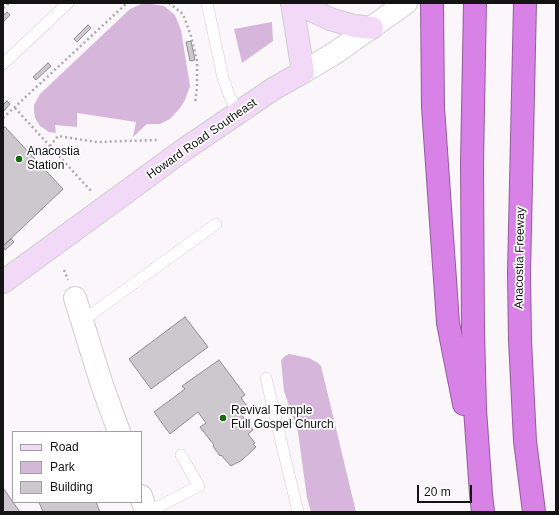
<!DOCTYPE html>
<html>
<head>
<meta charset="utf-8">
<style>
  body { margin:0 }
  #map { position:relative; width:559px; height:515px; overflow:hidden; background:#faf6fa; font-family:Helvetica,sans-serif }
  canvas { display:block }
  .frame { position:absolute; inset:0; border:4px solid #151415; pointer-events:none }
  .legend { position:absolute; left:12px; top:431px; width:130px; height:72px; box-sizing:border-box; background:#fff; border:1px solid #a1a1a1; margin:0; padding:5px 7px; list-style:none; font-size:12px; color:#151415 }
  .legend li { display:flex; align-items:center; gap:8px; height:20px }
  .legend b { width:20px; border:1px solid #a1a1a1 }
  .scale { position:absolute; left:417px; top:485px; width:55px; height:18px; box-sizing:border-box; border:2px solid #151415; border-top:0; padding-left:5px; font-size:12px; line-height:14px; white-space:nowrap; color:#151415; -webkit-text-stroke:3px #fff; paint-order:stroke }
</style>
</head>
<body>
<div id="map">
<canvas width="559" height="515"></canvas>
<div class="frame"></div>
<ul class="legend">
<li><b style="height:5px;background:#f3d9f8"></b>Road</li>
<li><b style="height:11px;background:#d6b7db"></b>Park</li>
<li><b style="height:11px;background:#ccc8cd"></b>Building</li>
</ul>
<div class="scale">20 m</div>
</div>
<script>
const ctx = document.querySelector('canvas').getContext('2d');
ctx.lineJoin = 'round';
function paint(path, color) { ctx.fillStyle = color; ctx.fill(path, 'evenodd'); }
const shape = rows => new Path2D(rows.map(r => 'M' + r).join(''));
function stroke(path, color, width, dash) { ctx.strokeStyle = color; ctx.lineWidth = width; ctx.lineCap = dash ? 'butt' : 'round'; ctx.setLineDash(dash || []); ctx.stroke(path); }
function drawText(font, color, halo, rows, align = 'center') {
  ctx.font = font + ' Helvetica,sans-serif'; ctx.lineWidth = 3.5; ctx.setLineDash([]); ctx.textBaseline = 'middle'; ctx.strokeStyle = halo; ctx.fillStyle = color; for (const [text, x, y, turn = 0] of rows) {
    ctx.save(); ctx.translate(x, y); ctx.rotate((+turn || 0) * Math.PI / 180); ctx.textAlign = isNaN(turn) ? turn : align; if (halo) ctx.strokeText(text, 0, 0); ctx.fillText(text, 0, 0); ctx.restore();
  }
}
paint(shape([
  [144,3,164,6,175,15,181,30,190,86,185,100,180,108,170,119,160,124,147,124,133,137,136,122,77,113,77,127,55,125,56,133,49,132,40,126,35,118,34,111,34,105,40,94,130,9],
  [272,22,273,41,242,63,234,29],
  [289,354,309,358,318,363,321,366,356,512,311,512,307,498,298,432,284,391,281,360,285,356]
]), '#d6b7db');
const building = shape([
  [7,12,10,15,3,22,3,16,7,12],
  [88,25,91,28,77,42,74,39,88,25],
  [191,41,195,60,190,61,186,42,191,41],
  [48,63,51,66,36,80,33,77,48,63],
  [7,101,10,104,3,112,3,105,7,101],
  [5,127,63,189,3,246,3,129,5,127],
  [11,239,14,242,5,250,3,246,11,239],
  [185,317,208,347,151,389,129,359,185,317],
  [219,360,245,395,241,398,248,407,240,413,253,430,248,434,255,443,253,444,256,447,242,460,231,466,221,455,220,456,213,446,214,445,200,427,206,423,198,412,170,434,154,412,185,389,182,386,219,360],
  [3,488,13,502,20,512,3,512,3,488],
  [39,502,96,502,100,512,43,512,39,502]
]);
paint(building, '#ccc8cd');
stroke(building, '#908c90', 1);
const service = shape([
  [207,3,223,78,229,95,238,113],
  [3,64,68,3],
  [82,321,216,224],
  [266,378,298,512],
  [148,512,199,486,181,455]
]);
const minor = shape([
  [75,298,101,382,119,432],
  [141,496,146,512]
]);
const tertiary = shape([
  [303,72,335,53,406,3]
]);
const secondary = shape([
  [300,3,309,9,330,19,354,26,372,28],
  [3,282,182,151,273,89,303,72,292,3]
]);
const motorway = shape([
  [432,3,433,107,448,323,464,404],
  [475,3,472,163,473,330,475,409,481,494,483,512],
  [525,3,519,273,520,340,525,441,534,512]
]);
stroke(service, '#d1cdd1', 12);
stroke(minor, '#d1cdd1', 24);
stroke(tertiary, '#d1cdd1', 24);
stroke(secondary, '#d1cdd1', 24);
stroke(motorway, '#945b9e', 24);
stroke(shape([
  [169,3,183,14,191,36,197,61,197,88,195,103],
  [3,8,9,3],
  [15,108,91,191],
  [3,118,127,3],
  [50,146,58,136,97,142,158,140],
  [64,270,68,280]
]), '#aca9ac', 2.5, [2, 3]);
stroke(service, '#fff', 11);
stroke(minor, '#fff', 22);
stroke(tertiary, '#fff', 22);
stroke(secondary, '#f3d9f8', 22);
stroke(motorway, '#d881e7', 22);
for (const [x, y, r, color] of [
  [19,159,4,"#1a6b0f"],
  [223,418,4,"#1a6b0f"]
]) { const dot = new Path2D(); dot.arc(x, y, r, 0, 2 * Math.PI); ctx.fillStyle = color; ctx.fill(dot); stroke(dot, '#fff', 1.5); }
drawText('12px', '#151415', '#fff', [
  ["Howard Road Southeast",202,139,-35],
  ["Anacostia Freeway",520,258,-89]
]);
drawText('12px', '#151415', '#fff', [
  ["Anacostia",27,152],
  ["Station",27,166],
  ["Revival Temple",231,411],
  ["Full Gospel Church",231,425]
], 'left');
</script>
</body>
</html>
